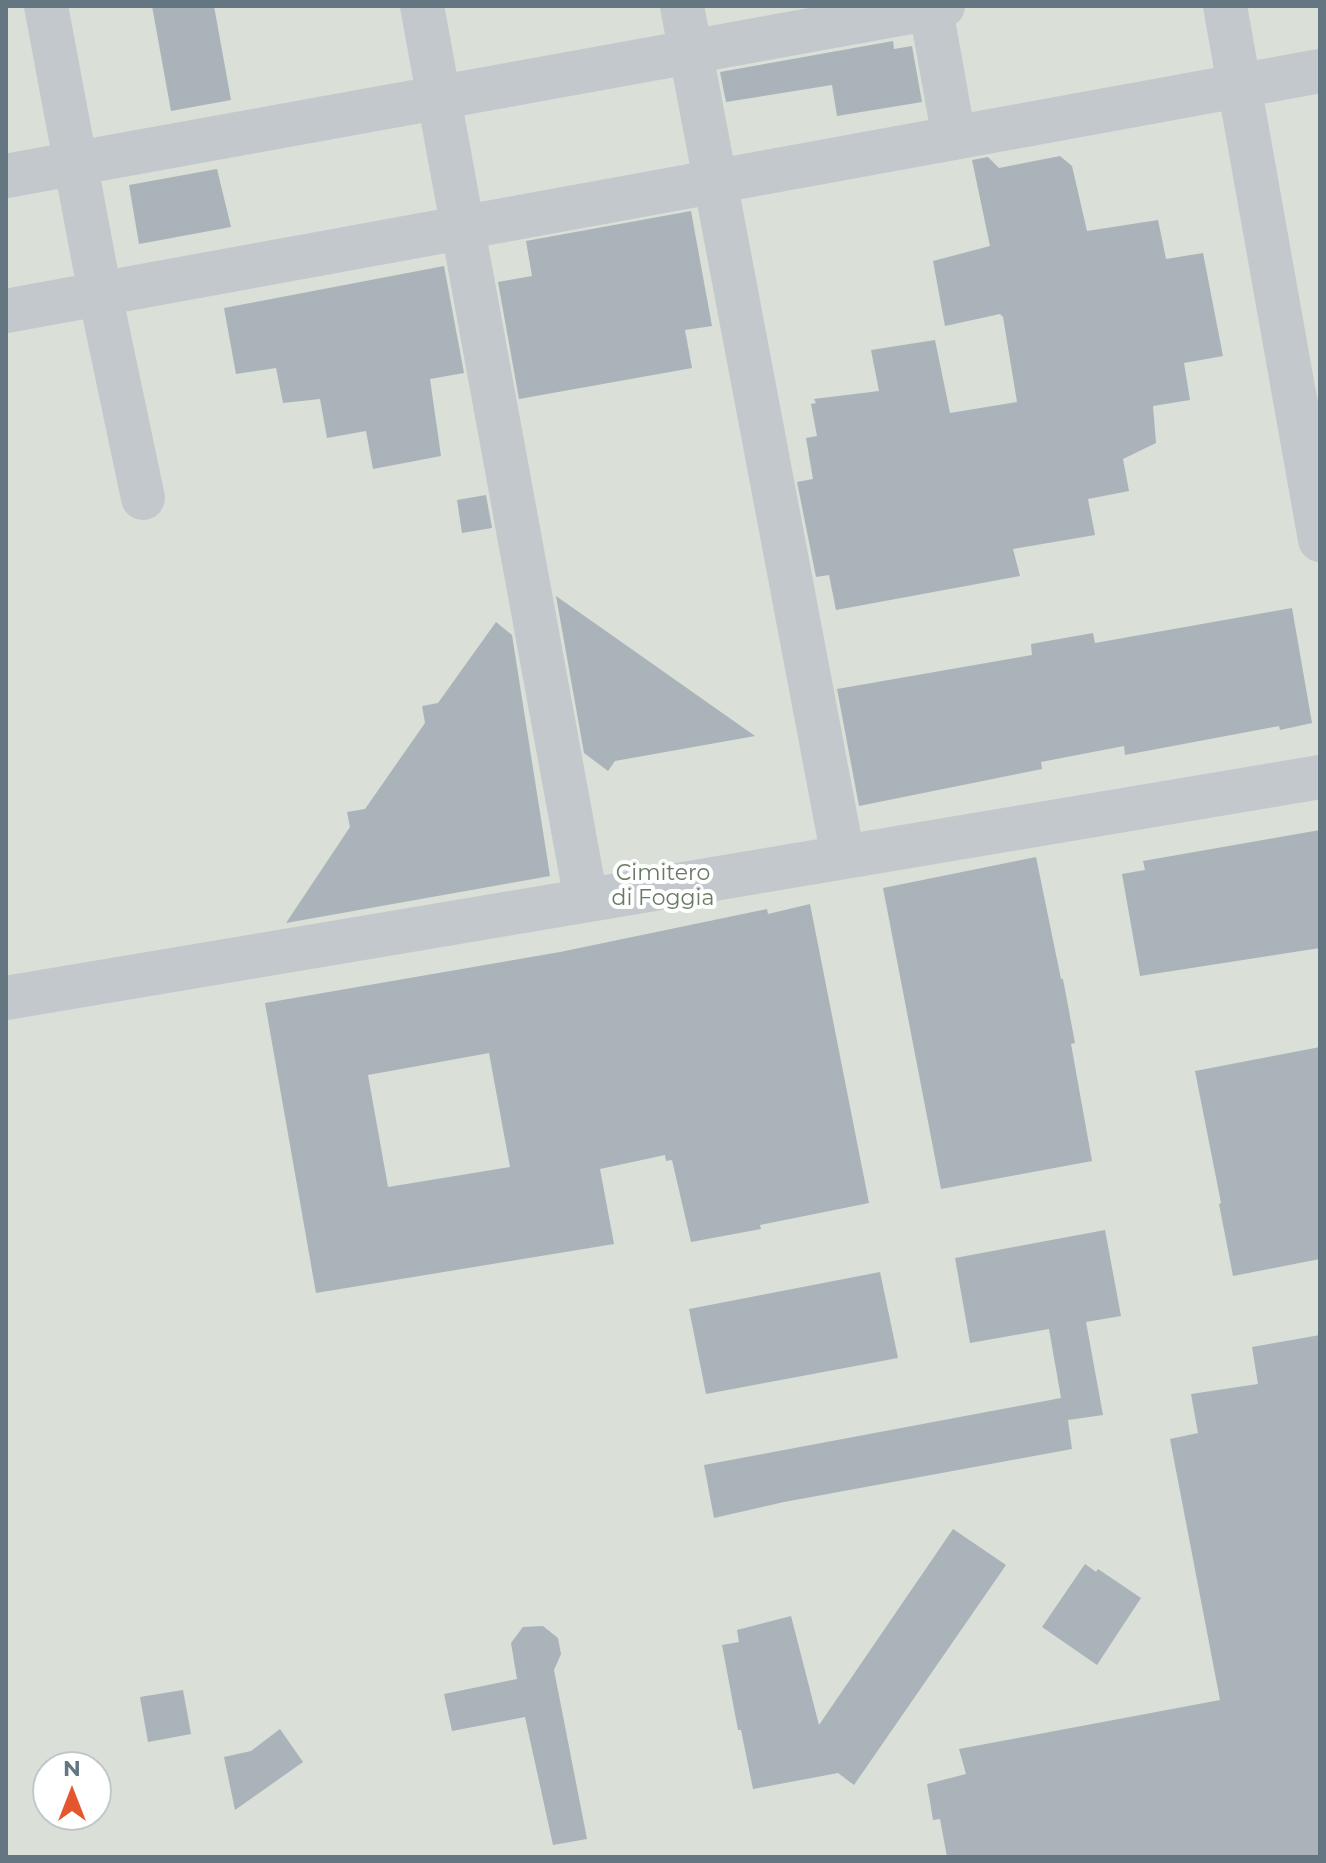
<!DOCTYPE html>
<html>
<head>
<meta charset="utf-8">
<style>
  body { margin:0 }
  #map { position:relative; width:1326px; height:1863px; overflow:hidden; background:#fafaf8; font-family:Montserrat,sans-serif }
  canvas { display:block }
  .frame { position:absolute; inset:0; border:8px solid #657683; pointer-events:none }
  .north { position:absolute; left:32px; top:1751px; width:80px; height:80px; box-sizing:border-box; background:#fff; border:2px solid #c1c8cd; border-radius:50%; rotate:0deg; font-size:22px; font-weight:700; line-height:32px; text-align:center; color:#657683 }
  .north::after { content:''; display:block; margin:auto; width:28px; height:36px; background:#e4572e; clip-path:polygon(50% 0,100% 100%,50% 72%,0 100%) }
</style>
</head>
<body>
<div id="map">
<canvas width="1326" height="1863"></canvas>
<div class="frame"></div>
<div class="north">N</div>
</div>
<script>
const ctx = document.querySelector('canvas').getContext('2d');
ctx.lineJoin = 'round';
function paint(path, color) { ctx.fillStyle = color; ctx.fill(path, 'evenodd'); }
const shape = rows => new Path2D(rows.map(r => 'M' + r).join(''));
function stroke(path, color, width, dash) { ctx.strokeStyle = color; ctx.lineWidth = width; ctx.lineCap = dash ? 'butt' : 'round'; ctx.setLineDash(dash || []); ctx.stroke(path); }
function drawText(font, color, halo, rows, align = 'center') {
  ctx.font = font + ' Montserrat,sans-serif'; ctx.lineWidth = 8; ctx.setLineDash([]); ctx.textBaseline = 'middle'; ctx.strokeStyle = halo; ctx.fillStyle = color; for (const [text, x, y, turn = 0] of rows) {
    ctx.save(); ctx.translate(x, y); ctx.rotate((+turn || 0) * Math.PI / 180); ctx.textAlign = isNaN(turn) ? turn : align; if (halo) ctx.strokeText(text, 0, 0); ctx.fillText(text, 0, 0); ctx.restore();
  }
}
paint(shape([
  [6,6,1320,6,1320,1857,6,1857],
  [48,1767,96,1767,96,1815,48,1815]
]), '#dadfd7');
paint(shape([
  [152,6,214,6,231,100,171,111],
  [893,41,894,49,912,46,922,102,837,116,832,85,726,102,720,72],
  [1060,156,1072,166,1087,231,1158,220,1166,259,1203,253,1223,356,1184,363,1190,400,1153,406,1156,443,1123,459,1129,491,1088,499,1095,535,1013,549,1020,576,836,610,829,575,816,577,797,482,813,479,806,438,817,436,811,404,816,403,814,399,879,391,871,350,935,340,950,413,1017,402,1003,317,1000,314,945,326,933,261,990,246,972,160,988,157,999,168],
  [217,169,231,227,139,244,129,185],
  [691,211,712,326,685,330,692,368,519,399,498,282,532,276,526,241],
  [444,266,464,373,430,379,441,456,373,469,366,431,327,438,320,399,283,403,276,368,236,374,224,308],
  [486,495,492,528,462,533,457,500],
  [556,596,630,648,755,736,615,761,608,771,584,753],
  [1292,608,1312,723,1280,730,1279,726,1125,755,1124,746,1041,762,1042,769,859,806,837,689,1032,655,1031,644,1093,633,1095,643],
  [496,622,512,635,550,876,286,923,350,827,347,812,365,809,425,723,422,706,438,703],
  [1320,830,1320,948,1140,976,1122,874,1145,870,1143,861],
  [1036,857,1061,979,1063,979,1075,1043,1071,1044,1092,1161,941,1189,883,888],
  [810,904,869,1203,760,1225,761,1229,691,1242,672,1160,666,1161,665,1155,600,1169,614,1244,316,1293,265,1003,560,952,767,909,768,914],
  [489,1053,510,1167,388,1187,368,1075],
  [1320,1047,1320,1259,1233,1276,1219,1204,1221,1203,1195,1071],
  [1105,1230,1121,1316,1086,1322,1103,1415,1068,1420,1072,1449,784,1502,714,1518,704,1465,1061,1398,1049,1329,970,1343,955,1258],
  [880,1272,898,1358,706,1394,689,1309],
  [1320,1335,1320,1857,947,1857,940,1819,933,1820,927,1784,966,1774,959,1749,1220,1700,1170,1439,1198,1433,1191,1394,1258,1384,1252,1347],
  [953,1529,1006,1565,854,1785,838,1773,753,1789,741,1730,738,1730,722,1645,739,1642,737,1630,791,1616,819,1725],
  [1085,1564,1096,1572,1098,1569,1141,1598,1097,1665,1042,1627],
  [543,1626,558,1638,561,1654,554,1670,587,1839,553,1845,525,1717,452,1731,444,1694,517,1679,511,1643,523,1627],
  [183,1690,191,1734,148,1742,140,1697],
  [280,1729,303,1762,235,1810,224,1757,251,1751]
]), '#aab3b9');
stroke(shape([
  [46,6,100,294,143,498],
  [422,6,586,900],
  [682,6,843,857],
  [918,6,919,10,933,21,954,138],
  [1225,6,1320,540],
  [6,176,943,6],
  [6,311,1320,71],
  [6,998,1320,777]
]), '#c3c8cc', 44);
drawText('22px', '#687a64', '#fff', [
  ["Cimitero",663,874],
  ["di Foggia",663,899]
]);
</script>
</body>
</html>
